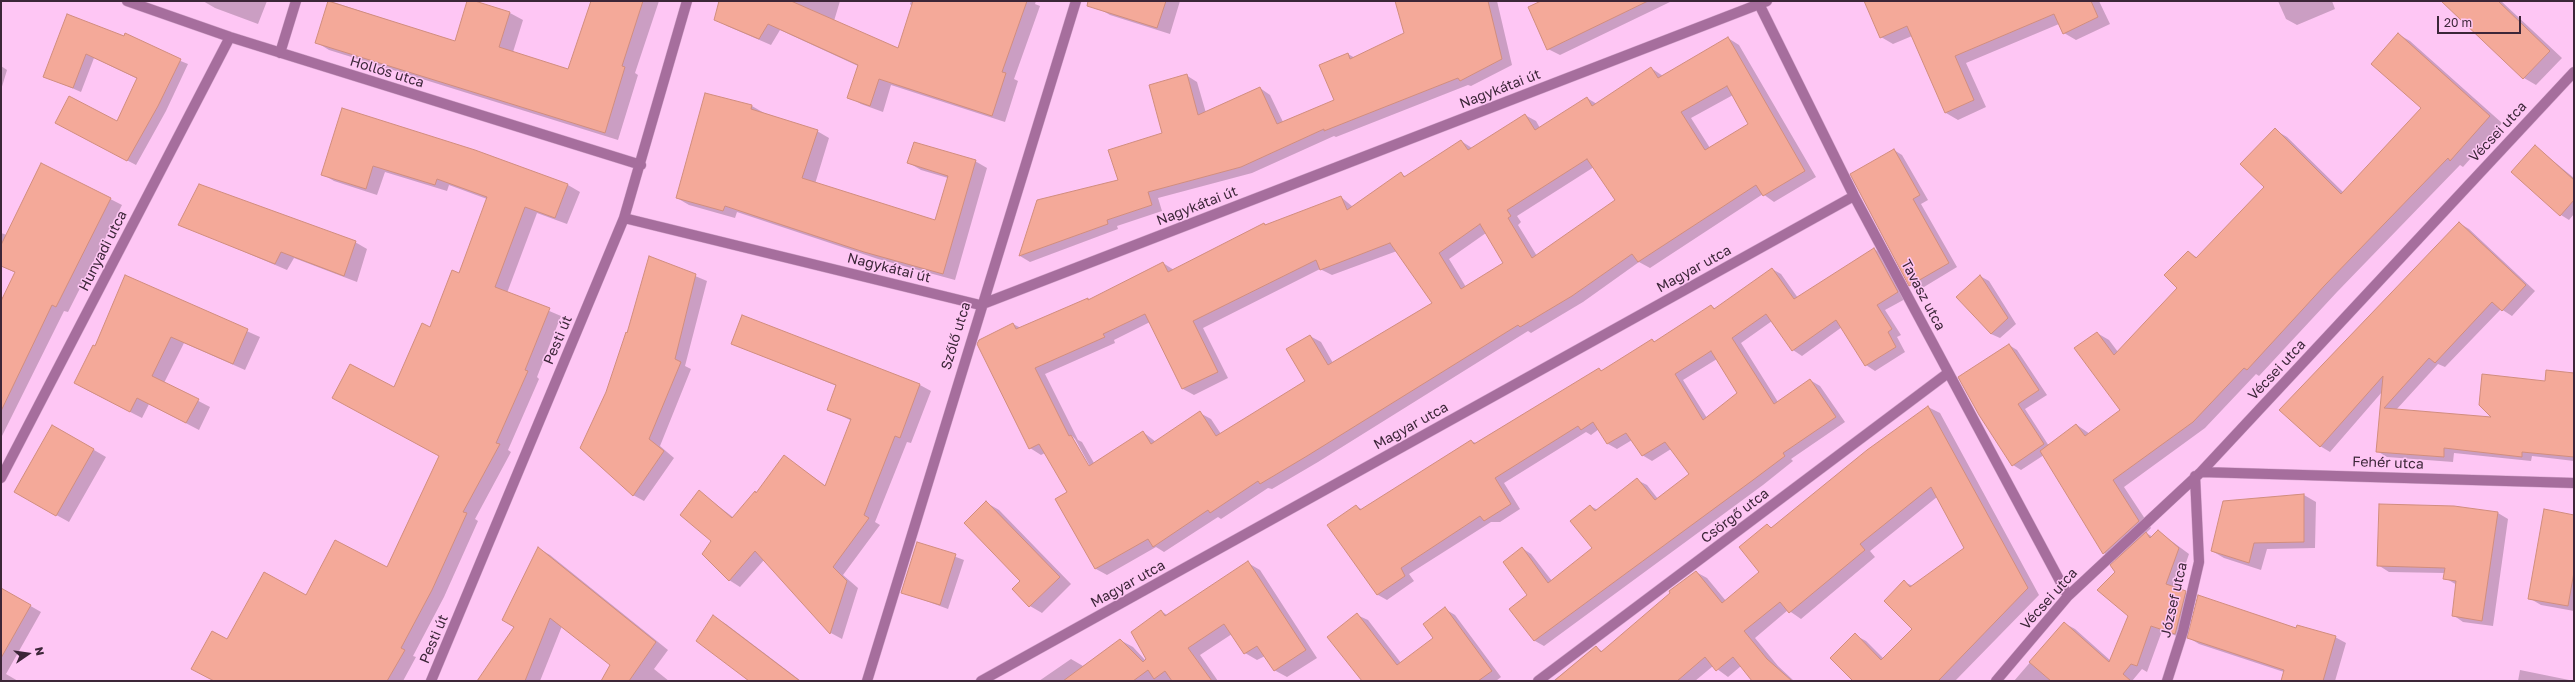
<!DOCTYPE html>
<html>
<head>
<meta charset="utf-8">
<style>
  body { margin:0 }
  #map { position:relative; width:2575px; height:682px; overflow:hidden; background:#fec6f4; font-family:"Golos Text",sans-serif }
  canvas { display:block }
  .frame { position:absolute; inset:0; border:2px solid #3c2638; pointer-events:none }
  .north { position:absolute; left:8px; top:634px; width:40px; height:40px; -webkit-text-stroke:3px #fec6f4; paint-order:stroke; rotate:77deg; font-size:11px; font-weight:700; line-height:16px; text-align:center; color:#3c2638 }
  .north::after { content:''; display:block; margin:auto; width:14px; height:18px; background:#3c2638; clip-path:polygon(50% 0,100% 100%,50% 72%,0 100%) }
  .scale { position:absolute; left:2437px; top:16px; width:84px; height:18px; box-sizing:border-box; border:2px solid #3c2638; border-top:0; padding-left:5px; font-size:12px; line-height:14px; white-space:nowrap; color:#3c2638; -webkit-text-stroke:3px #fec6f4; paint-order:stroke }
</style>
</head>
<body>
<div id="map">
<canvas width="2575" height="682"></canvas>
<div class="frame"></div>
<div class="north">N</div>
<div class="scale">20 m</div>
</div>
<script>
const ctx = document.querySelector('canvas').getContext('2d');
ctx.lineJoin = 'round';
function paint(path, color) { ctx.fillStyle = color; ctx.fill(path, 'evenodd'); }
const shape = rows => new Path2D(rows.map(r => 'M' + r).join(''));
function stroke(path, color, width, dash) { ctx.strokeStyle = color; ctx.lineWidth = width; ctx.lineCap = dash ? 'butt' : 'round'; ctx.setLineDash(dash || []); ctx.stroke(path); }
function drawText(font, color, halo, rows, align = 'center') {
  ctx.font = font + ' "Golos Text",sans-serif'; ctx.lineWidth = 3; ctx.setLineDash([]); ctx.textBaseline = 'middle'; ctx.strokeStyle = halo; ctx.fillStyle = color; for (const [text, x, y, turn = 0] of rows) {
    ctx.save(); ctx.translate(x, y); ctx.rotate((+turn || 0) * Math.PI / 180); ctx.textAlign = isNaN(turn) ? turn : align; if (halo) ctx.strokeText(text, 0, 0); ctx.fillText(text, 0, 0); ctx.restore();
  }
}
paint(shape([
  [203,1,267,1,258,24,215,8],
  [330,1,455,42,468,1,472,1,510,13,523,20,513,52,569,70,592,1,659,1,635,73,638,75,618,140,329,50,316,42],
  [722,1,840,1,834,21,899,49,912,6,910,4,911,1,1036,1,1035,4,1040,6,1014,79,1018,81,1005,122,891,85,883,112,861,104,849,97,858,66,780,30,771,45,727,26,715,19],
  [1100,1,1180,1,1170,34,1110,15,1098,8],
  [1396,1,1497,1,1512,65,1471,86,1468,85,1336,137,1334,136,1252,173,1158,198,1162,211,1117,226,1118,229,1030,262,1020,256,1119,180,1164,134,1186,75,1197,82,1206,113,1260,88,1270,95,1283,122,1335,101,1348,54,1355,58,1405,34],
  [1544,1,1670,1,1670,2,1560,55,1548,49],
  [1865,1,2099,1,2110,24,2076,40,2064,33,2059,24,1966,63,1986,107,1958,120,1946,113,1912,36,1893,44,1881,37],
  [2278,1,2332,1,2335,9,2297,25,2286,19],
  [2464,1,2501,1,2562,58,2536,85,2524,78],
  [68,15,188,64,166,111,136,165,64,127,117,122,138,79,94,58,81,92,44,76],
  [2398,34,2410,41,2502,123,2463,167,2460,165,2337,292,2259,376,2256,374,2205,428,2124,487,2151,528,2146,533,2153,537,2158,531,2189,554,2177,589,2196,598,2186,639,2162,631,2147,672,2142,669,2132,681,2014,681,2064,623,2075,629,2111,661,2129,616,2116,573,2117,561,2104,553,2044,455,2021,470,2013,465,2009,345,2017,350,2047,395,2025,409,2049,446,2077,425,2090,434,2122,411,2097,333,2109,340,2118,352,2179,288,2188,252,2198,258,2266,187,2275,130,2287,137,2344,193,2422,108],
  [1728,38,1739,45,1816,177,1774,202,1763,194,1650,268,1639,262,1583,302,1531,333,1528,331,1318,462,1272,489,1268,488,1221,519,1218,517,1164,552,1156,547,1107,575,1096,569,1057,499,1068,493,1045,453,1041,455,1030,448,979,344,1013,324,1021,328,1088,299,1090,300,1163,263,1174,270,1264,224,1267,225,1341,197,1353,207,1401,174,1407,177,1461,141,1472,148,1525,115,1536,121,1540,128,1587,98,1597,104,1651,68,1663,76],
  [1733,95,1750,124,1710,148,1691,118],
  [1594,167,1616,200,1537,256,1518,225,1521,222,1517,216],
  [1486,233,1504,264,1466,287,1449,259],
  [1397,251,1433,303,1333,363,1321,342,1310,336,1307,382,1221,434,1211,419,1200,413,1156,442,1143,432,1094,463,1082,442,1078,440,1045,374,1115,343,1114,340,1150,322,1183,389,1194,395,1228,378,1203,328,1320,269,1332,275],
  [1071,435,1075,439,1092,470,1091,471],
  [1,66,7,70,1,90],
  [705,94,752,106,764,113,817,131,829,138,815,184,936,221,948,178,921,170,909,163,975,161,987,168,955,280,878,259,737,212,735,218,689,205,677,198],
  [343,109,475,151,568,185,580,192,567,224,537,213,507,293,561,316,537,377,539,379,508,450,511,452,475,519,478,521,444,597,413,656,416,657,403,681,215,681,227,640,306,597,387,568,440,456,394,389,431,328,459,274,487,199,449,185,447,191,385,172,377,195,334,181,322,174],
  [2535,146,2574,178,2574,214,2569,220,2561,215],
  [1894,150,1902,155,1928,200,1921,204,1957,267,1919,290,1910,285],
  [42,164,122,205,68,312,64,311,1,438,1,303,16,273,1,266,1,233,7,235],
  [2459,223,2469,229,2535,291,2512,316,2501,309,2445,367,2438,364,2396,410,2494,419,2546,382,2574,374,2574,461,2532,456,2531,461,2454,453,2453,462,2387,457,2377,451,2382,392,2330,452,2320,446],
  [179,224,355,242,367,249,357,282,294,258,287,270],
  [1874,249,1884,255,1907,298,1885,310,1901,335,1897,337,1905,352,1875,371,1866,365,1842,327,1802,356,1793,350,1772,321,1741,343,1778,402,1810,380,1820,386,1845,422,1791,459,1793,461,1763,485,1544,646,1535,641,1511,609,1529,596,1522,548,1531,554,1552,581,1593,548,1590,506,1598,510,1637,480,1647,485,1658,499,1690,474,1671,449,1652,461,1642,455,1632,440,1617,449,1608,444,1599,429,1591,435,1586,432,1504,483,1520,509,1500,522,1491,522,1409,574,1414,581,1387,600,1378,595,1329,525,1356,506,1363,510,1471,441,1476,443,1599,369,1602,371,1652,340,1656,342,1711,306,1716,309,1772,269,1781,274,1798,298],
  [1717,359,1739,393,1707,418,1683,380],
  [650,257,707,281,685,366,691,369,660,446,674,458,644,501,633,495,607,393,628,334],
  [1980,276,1989,281,2016,324,2000,338,1991,334,1958,297],
  [126,277,260,337,245,370,184,343,164,383,210,407,199,430,149,404,142,418,87,390,95,348],
  [732,344,920,385,931,391,911,443,907,442,875,522,880,525,843,575,858,588,842,639,831,633,764,560,740,587,729,580,713,541,700,492,734,518,757,494,784,456,826,486,852,421,828,409,837,386],
  [1928,407,1940,413,2039,595,1955,681,1854,681,1855,635,1866,641,1884,659,1913,629,1904,582,1913,586,1965,548,1937,497,1870,551,1875,557,1801,619,1788,610,1755,638,1778,666,1794,681,1753,681,1741,666,1728,677,1713,666,1695,681,1553,681,1596,647,1603,652,1696,572,1707,578,1726,601,1760,573,1767,525,1773,528],
  [53,426,106,457,69,522,15,492],
  [2304,495,2316,502,2315,548,2267,549,2261,570,2224,558,2212,551],
  [987,503,999,510,1071,584,1042,613,1030,606,1021,581],
  [2498,513,2508,519,2493,626,2463,622,2453,615,2457,585,2445,578,2445,573,2389,572,2378,565],
  [2574,516,2574,611,2541,605,2529,598],
  [918,543,964,560,948,609,902,592],
  [538,548,550,555,668,650,654,669,669,681,602,681,611,664,562,626,540,681,478,681,515,627],
  [1248,563,1260,570,1317,658,1287,677,1274,670,1265,656,1257,660,1245,653,1232,634,1200,655,1218,681,1039,681,1071,659,1083,666,1120,640,1133,647,1146,661,1161,611,1167,615],
  [1,589,41,612,6,674,18,681,1,681],
  [1445,609,1455,615,1501,677,1496,681,1363,681,1357,615,1368,620,1401,663,1435,638],
  [714,617,726,624,801,681,751,681],
  [2296,630,2335,637,2346,643,2335,681,2282,681,2284,672,2199,644,2189,638],
  [2520,670,2574,681,2518,681]
]), '#0003');
const building = shape([
  [328,1,455,41,467,1,475,1,510,12,499,47,568,69,591,1,643,1,622,66,625,67,605,133,315,43,328,1],
  [719,1,791,1,898,48,913,1,1027,1,1002,72,1006,73,992,116,879,79,870,106,847,98,858,65,768,24,759,39,714,20,719,1],
  [1088,1,1166,1,1157,28,1087,6,1088,1],
  [1395,1,1488,1,1502,59,1460,81,1458,78,1324,131,1324,129,1241,167,1148,192,1152,205,1107,220,1108,224,1019,256,1037,200,1118,180,1108,150,1162,133,1149,85,1187,74,1198,115,1260,87,1277,124,1334,100,1319,65,1348,53,1350,59,1404,33,1395,1],
  [1541,1,1648,1,1547,50,1528,7,1541,1],
  [1864,1,2091,1,2098,17,2063,34,2054,14,1955,56,1974,100,1945,113,1907,26,1880,38,1864,1],
  [2441,1,2498,1,2550,51,2523,79,2441,1],
  [67,14,124,36,125,33,181,59,158,106,127,161,55,123,69,96,117,121,137,78,86,54,73,88,43,77,67,14],
  [2398,33,2490,116,2450,161,2448,158,2325,285,2247,370,2244,368,2193,422,2113,480,2139,521,2103,554,2040,451,2076,424,2085,436,2120,410,2074,348,2097,332,2114,355,2177,288,2164,275,2188,251,2196,258,2264,187,2240,164,2275,128,2341,194,2421,108,2371,64,2398,33],
  [1728,37,1805,171,1763,196,1756,185,1638,262,1632,254,1572,296,1520,327,1518,325,1307,456,1260,484,1258,481,1210,513,1208,510,1153,547,1148,539,1095,569,1055,499,1067,492,1039,444,1029,449,977,344,979,340,1013,323,1016,329,1088,298,1088,300,1163,262,1168,272,1264,223,1265,225,1341,196,1347,210,1401,172,1404,177,1461,140,1468,150,1525,114,1535,130,1587,97,1592,106,1651,67,1658,78,1728,37],
  [1727,86,1748,124,1705,150,1681,112,1727,86],
  [1587,159,1615,200,1532,258,1508,218,1511,216,1507,210,1587,159],
  [1480,224,1503,263,1461,289,1439,253,1480,224],
  [1390,243,1432,303,1328,365,1310,335,1286,349,1305,381,1216,436,1200,411,1151,444,1143,431,1089,466,1071,435,1069,436,1035,368,1105,337,1103,334,1145,314,1182,389,1218,372,1193,321,1316,260,1320,270,1390,243],
  [705,93,752,105,751,109,818,130,802,178,935,220,948,176,907,163,914,142,976,160,943,274,864,252,725,206,723,211,676,198,705,93],
  [342,108,475,150,568,184,555,218,525,207,495,287,550,308,525,370,528,371,496,443,500,444,463,512,467,513,432,590,401,648,405,650,387,681,214,681,191,669,212,631,227,639,264,572,306,595,335,540,387,567,439,456,332,398,350,364,394,387,422,323,430,327,452,270,459,273,487,197,437,179,435,185,373,166,366,189,321,175,342,108],
  [2535,145,2574,180,2574,200,2560,216,2511,172,2535,145],
  [1894,149,1920,195,1913,199,1949,263,1909,286,1850,174,1894,149],
  [41,163,111,198,56,307,52,305,1,411,1,301,15,272,1,266,1,245,41,163],
  [199,184,356,241,344,276,281,252,275,264,178,225,199,184],
  [2459,222,2526,285,2502,311,2492,302,2435,363,2429,358,2384,408,2491,417,2479,405,2482,374,2545,381,2546,370,2574,373,2574,457,2522,452,2522,457,2444,448,2444,457,2376,452,2383,376,2320,447,2279,410,2459,222],
  [1874,248,1898,292,1877,305,1892,329,1888,332,1896,347,1865,366,1836,320,1792,351,1766,314,1732,338,1774,404,1810,379,1836,417,1783,453,1785,456,1753,480,1534,641,1509,609,1527,595,1503,562,1522,547,1548,583,1592,548,1570,521,1590,505,1595,511,1637,478,1655,500,1689,474,1665,442,1642,456,1626,433,1607,444,1593,422,1581,430,1578,426,1495,478,1511,504,1484,521,1480,516,1401,568,1405,576,1377,595,1327,525,1356,505,1360,510,1471,440,1474,444,1599,368,1601,371,1652,339,1654,342,1711,305,1714,309,1772,268,1794,299,1874,248],
  [1711,351,1737,393,1703,420,1675,374,1711,351],
  [649,256,696,274,675,359,681,362,649,439,664,451,633,496,580,448,606,392,626,332,627,333,649,256],
  [125,275,248,329,233,364,171,337,152,376,199,399,186,423,137,398,130,412,74,383,93,345,95,346,125,275],
  [1980,275,2008,318,1991,334,1956,297,1980,275],
  [742,315,920,384,900,438,895,436,864,515,869,518,833,567,847,581,830,634,755,551,729,581,702,554,711,541,680,515,699,490,732,518,755,491,756,493,784,455,825,486,851,419,827,410,836,385,731,344,742,315],
  [2009,344,2039,390,2018,404,2044,444,2012,466,1979,415,1958,377,2009,344],
  [1928,406,2028,588,1938,681,1853,681,1830,658,1855,633,1881,660,1912,629,1884,601,1904,580,1910,587,1964,548,1931,487,1860,544,1865,550,1789,613,1780,602,1744,631,1767,659,1792,681,1752,681,1733,657,1716,671,1705,657,1677,681,1554,681,1596,646,1601,652,1670,593,1669,591,1696,571,1722,603,1759,572,1739,547,1767,524,1771,528,1867,450,1928,406],
  [52,425,94,449,56,516,14,492,52,425],
  [2304,494,2304,542,2254,543,2249,563,2211,551,2223,501,2304,494],
  [986,501,1060,577,1029,607,1012,589,1020,581,964,523,986,501],
  [2379,504,2454,506,2498,512,2482,621,2452,616,2456,581,2443,579,2445,568,2377,566,2379,504],
  [2544,509,2574,515,2574,572,2568,606,2528,599,2544,509],
  [2158,530,2179,548,2166,584,2186,591,2175,634,2151,626,2137,666,2131,664,2123,674,2131,681,2051,681,2029,662,2064,622,2109,662,2128,616,2097,590,2115,572,2110,565,2146,532,2150,538,2158,530],
  [917,542,956,554,940,605,901,593,917,542],
  [538,547,656,642,629,681,601,681,610,665,550,618,525,681,477,681,514,627,502,620,538,547],
  [1248,561,1306,650,1274,671,1257,646,1244,654,1224,624,1188,648,1212,681,1172,681,1165,671,1154,679,1148,670,1133,681,1063,681,1120,639,1143,662,1146,659,1131,632,1161,610,1165,616,1248,561],
  [1,588,31,605,1,658,1,588],
  [2198,595,2296,628,2297,625,2336,636,2323,681,2281,681,2284,670,2187,638,2198,595],
  [1445,607,1492,671,1478,681,1362,681,1327,637,1357,613,1397,665,1433,638,1423,624,1445,607],
  [713,615,800,681,749,681,696,641,713,615]
]);
paint(building, '#f4a999');
stroke(building, '#d18d7e', 1);
const minor = shape([
  [127,1,230,37,641,165],
  [1759,4,1854,196,2068,596],
  [280,53,296,1],
  [624,218,980,305,1767,1],
  [2201,472,2574,483],
  [1,478,230,37],
  [431,681,624,218,687,1],
  [867,681,1076,1],
  [981,681,1854,196],
  [1538,681,1948,373],
  [1996,681,2068,596,2201,472,2574,72],
  [2167,681,2183,631,2199,562,2195,476]
]);
stroke(minor, '#d7a6ce', 11);
stroke(minor, '#a66e9d', 10);
drawText('14px', '#3c2638', '#fec6f4', [
  ["Hollós utca",387,72,17],
  ["Nagykátai út",1500,89,-21],
  ["Vécsei utca",2498,132,-47],
  ["Nagykátai út",1197,206,-21],
  ["Hunyadi utca",103,251,-63],
  ["Nagykátai út",889,268,14],
  ["Magyar utca",1694,269,-29],
  ["Tavasz utca",1923,295,62],
  ["Szőlő utca",956,336,-73],
  ["Pesti út",558,340,-67],
  ["Vécsei utca",2277,370,-47],
  ["Magyar utca",1411,426,-29],
  ["Fehér utca",2388,463,2],
  ["Csörgő utca",1735,516,-37],
  ["Magyar utca",1128,584,-29],
  ["Vécsei utca",2049,599,-48],
  ["József utca",2174,600,-77],
  ["Pesti út",434,639,-67]
]);
</script>
</body>
</html>
